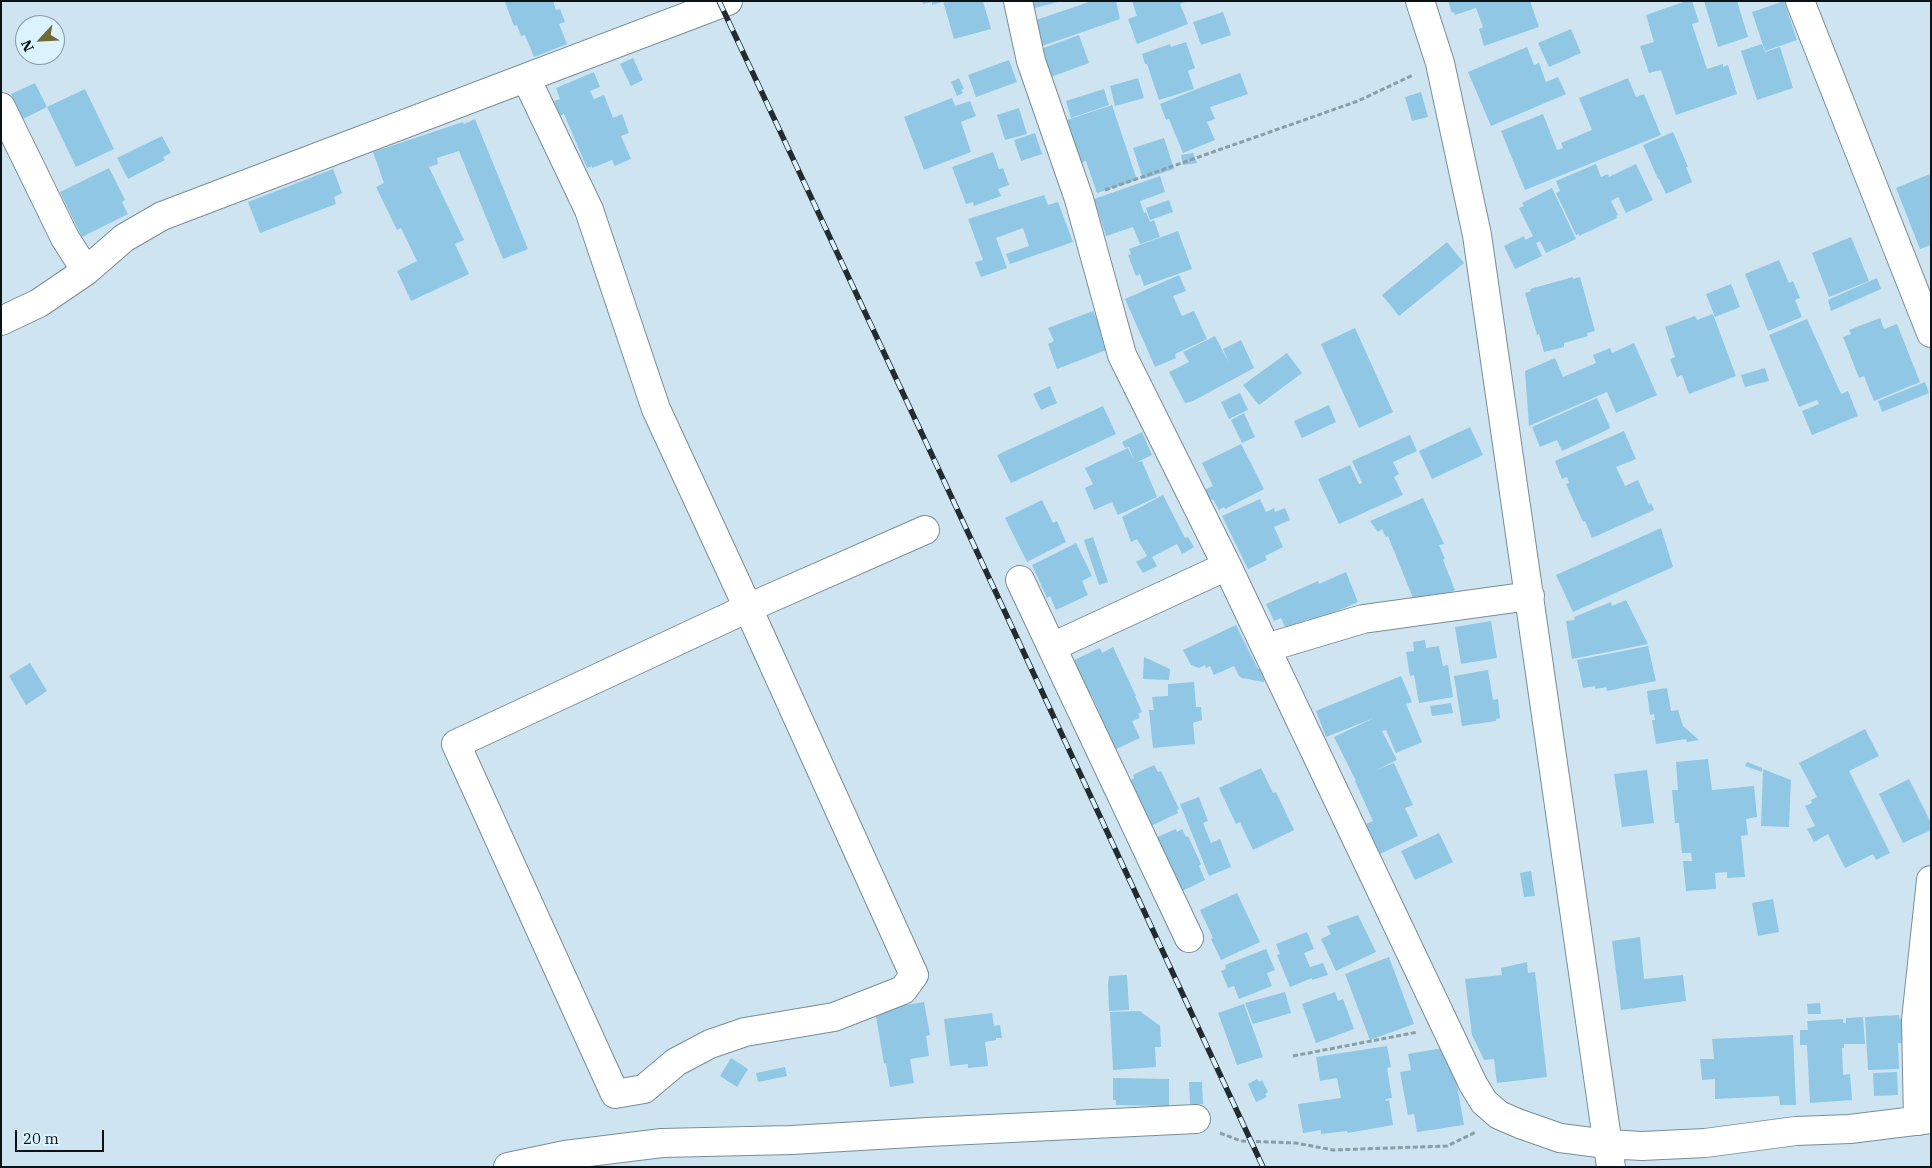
<!DOCTYPE html>
<html>
<head>
<meta charset="utf-8">
<style>
  body { margin:0 }
  #map { position:relative; width:1932px; height:1168px; overflow:hidden; background:#cee5f1; font-family:"IBM Plex Serif",serif }
  canvas { display:block }
  .frame { position:absolute; inset:0; border:2px solid #0b1317; pointer-events:none }
  .north { position:absolute; left:15px; top:15px; width:50px; height:50px; box-sizing:border-box; background:#dbf2ff; border:1px solid #8899a2; border-radius:50%; rotate:245deg; font-size:14px; font-weight:700; line-height:20px; text-align:center; color:#0b1317 }
  .north::after { content:''; display:block; margin:auto; width:18px; height:22px; background:#736734; clip-path:polygon(50% 0,100% 100%,50% 72%,0 100%) }
  .scale { position:absolute; left:15px; top:1130px; width:89px; height:22px; box-sizing:border-box; border:2px solid #0b1317; border-top:0; padding-left:6px; font-size:15px; line-height:18px; white-space:nowrap; color:#0b1317; -webkit-text-stroke:4px #dbf2ff; paint-order:stroke }
</style>
</head>
<body>
<div id="map">
<canvas width="1932" height="1168"></canvas>
<div class="frame"></div>
<div class="north">N</div>
<div class="scale">20 m</div>
</div>
<script>
const ctx = document.querySelector('canvas').getContext('2d');
ctx.lineJoin = 'round';
function paint(path, color) { ctx.fillStyle = color; ctx.fill(path, 'evenodd'); }
const shape = rows => new Path2D(rows.map(r => 'M' + r).join(''));
function stroke(path, color, width, dash) { ctx.strokeStyle = color; ctx.lineWidth = width; ctx.lineCap = dash ? 'butt' : 'round'; ctx.setLineDash(dash || []); ctx.stroke(path); }
paint(shape([
  [553,1,556,10,560,9,565,22,559,24,567,44,534,57,525,35,521,36,517,25,514,26,505,2],
  [922,1,943,1,943,2,932,5,932,2,923,4],
  [943,1,983,1,991,29,954,39],
  [1028,1,1058,1,1058,2,1031,9],
  [1092,1,1116,1,1120,19,1042,46,1033,21],
  [1132,1,1188,1,1180,4,1188,24,1137,44,1128,19,1137,16],
  [1448,1,1530,1,1539,27,1484,46,1479,29,1483,27,1476,8,1455,15,1454,12,1452,13],
  [1686,1,1692,1,1699,22,1692,24,1707,69,1723,64,1723,67,1728,65,1737,94,1676,115,1661,70,1649,73,1640,46,1654,42,1646,15],
  [1704,1,1737,1,1748,37,1718,47],
  [1784,1,1797,40,1765,51,1752,12],
  [1223,12,1231,35,1201,45,1193,22],
  [1571,29,1581,53,1549,67,1538,43],
  [1079,35,1089,63,1051,77,1041,49],
  [1186,42,1195,68,1188,71,1194,89,1159,100,1147,64,1145,64,1142,54,1170,44,1171,47],
  [1762,44,1765,52,1780,47,1793,88,1757,100,1741,51],
  [1527,47,1534,65,1539,63,1546,82,1558,77,1566,94,1491,126,1468,72],
  [633,58,643,80,631,86,620,64],
  [1009,60,1017,82,976,97,968,75],
  [594,72,600,87,590,91,594,99,604,95,613,118,622,114,629,133,621,136,631,159,615,166,612,160,592,168,592,166,587,168,564,114,560,116,554,101,560,99,556,88],
  [1240,73,1248,94,1210,107,1215,119,1207,122,1215,140,1183,153,1169,119,1166,120,1160,104,1202,87],
  [959,78,964,89,961,90,963,93,957,96,951,82],
  [1138,78,1144,98,1115,106,1110,86],
  [1628,78,1636,97,1644,94,1661,135,1525,190,1501,131,1543,114,1557,150,1563,148,1561,143,1592,130,1579,98],
  [35,83,47,107,23,119,11,94],
  [85,89,114,149,76,167,47,107],
  [1104,89,1109,105,1071,118,1066,101],
  [1421,92,1428,117,1412,121,1405,97],
  [952,98,955,106,970,101,976,116,961,122,971,152,924,170,904,117],
  [1112,105,1137,180,1097,193,1086,161,1079,164,1064,121],
  [1019,108,1027,134,1005,140,997,115],
  [475,119,528,249,503,259,459,151,437,158,438,164,429,167,464,240,455,244,469,274,411,301,397,271,417,261,401,228,397,230,376,187,384,183,373,152,463,122,464,124],
  [1673,132,1688,167,1686,167,1692,182,1666,194,1659,179,1658,179,1643,145],
  [1035,133,1042,154,1021,161,1014,140],
  [162,136,171,153,163,157,165,160,128,179,117,158],
  [1164,138,1174,169,1143,179,1133,148],
  [993,152,999,169,1003,168,1009,185,998,189,1001,196,974,206,973,202,966,204,952,167],
  [1193,153,1197,163,1183,165,1181,155],
  [1596,164,1601,177,1608,174,1609,177,1636,164,1653,200,1626,213,1618,197,1611,201,1618,215,1616,216,1617,218,1579,236,1579,234,1576,235,1556,193,1560,191,1556,181],
  [109,168,125,200,122,202,128,214,82,237,60,192],
  [333,169,342,193,334,197,336,204,260,233,248,202],
  [1930,174,1931,245,1920,249,1896,188],
  [1160,176,1165,192,1140,201,1144,213,1146,212,1150,222,1154,220,1160,237,1140,244,1133,227,1106,236,1094,199],
  [1552,188,1576,239,1546,253,1540,241,1536,243,1542,256,1515,269,1504,246,1524,236,1525,240,1533,236,1519,208,1524,206,1522,203],
  [1044,195,1048,205,1058,202,1073,242,1010,264,1006,254,1029,246,1023,228,996,238,1007,268,981,277,975,262,983,260,968,219],
  [1169,200,1173,212,1150,220,1146,208],
  [1178,231,1192,269,1144,286,1140,274,1136,276,1128,255,1131,254,1129,249],
  [1851,237,1869,281,1829,297,1812,253],
  [1447,242,1464,263,1399,316,1382,295],
  [1779,260,1789,283,1793,281,1800,298,1795,300,1802,317,1768,331,1745,274],
  [1179,275,1186,291,1173,296,1182,316,1194,311,1207,339,1175,354,1176,358,1155,367,1125,299],
  [1573,277,1573,279,1580,277,1595,331,1587,333,1588,336,1564,343,1564,347,1544,352,1539,334,1537,335,1525,293,1531,291,1530,289],
  [1877,278,1881,289,1831,311,1828,300],
  [1731,284,1740,307,1715,317,1706,294],
  [1093,311,1109,349,1057,369,1048,344,1054,341,1048,328],
  [1713,314,1736,376,1689,394,1682,375,1677,377,1670,359,1675,357,1665,327,1695,316,1697,320],
  [1880,318,1884,329,1897,324,1920,382,1874,401,1864,376,1859,378,1843,337,1851,334,1849,330],
  [1807,319,1841,394,1848,391,1858,416,1812,435,1802,411,1819,404,1817,400,1799,407,1769,335],
  [1355,328,1393,412,1359,428,1321,344],
  [1215,336,1229,363,1223,349,1241,340,1254,368,1193,401,1185,403,1169,372,1189,362,1183,352],
  [1634,343,1657,395,1616,413,1607,392,1529,426,1525,371,1555,358,1563,377,1596,363,1593,355,1610,348,1612,353],
  [1287,353,1302,373,1259,405,1243,385],
  [1765,368,1769,381,1745,387,1741,375],
  [1925,382,1929,393,1882,412,1878,401],
  [1050,386,1057,403,1041,410,1033,394],
  [1240,393,1248,410,1229,419,1221,402],
  [1597,398,1610,427,1609,429,1562,451,1557,440,1540,447,1532,427],
  [1329,405,1336,422,1302,438,1294,421],
  [1103,406,1116,434,1011,483,997,455],
  [1244,413,1255,437,1242,443,1231,420],
  [1470,427,1483,455,1432,479,1419,451],
  [1624,431,1636,459,1616,467,1625,486,1638,480,1649,505,1651,503,1654,510,1592,538,1585,521,1583,522,1566,484,1569,483,1567,477,1562,479,1555,461],
  [1142,432,1152,455,1135,463,1142,461,1157,497,1118,515,1112,502,1094,510,1085,488,1093,484,1085,468,1128,448,1134,460,1129,447,1125,448,1122,442],
  [1410,435,1417,451,1393,462,1399,474,1394,477,1403,495,1339,524,1318,479,1350,465,1359,484,1362,483,1352,461],
  [1241,444,1264,489,1225,509,1224,507,1219,510,1213,499,1209,501,1204,490,1213,486,1202,463],
  [1163,495,1185,538,1188,537,1194,547,1182,554,1177,544,1152,557,1157,566,1143,573,1136,562,1147,556,1137,539,1131,542,1122,517],
  [1423,498,1444,544,1439,545,1445,559,1443,560,1455,590,1433,600,1415,603,1388,536,1386,537,1382,529,1378,532,1370,521],
  [1260,499,1266,512,1274,508,1275,512,1285,508,1290,520,1274,527,1283,547,1265,556,1267,560,1248,569,1222,516],
  [1042,500,1053,523,1057,521,1066,542,1027,562,1005,518],
  [1661,528,1673,567,1573,612,1556,575],
  [1093,537,1108,582,1099,585,1084,540],
  [1076,543,1092,576,1082,581,1088,595,1056,610,1050,596,1047,598,1032,565],
  [1346,572,1358,602,1310,623,1309,619,1286,629,1281,618,1274,621,1266,604,1318,581,1319,584],
  [1626,600,1648,644,1572,659,1566,621,1575,620,1574,617,1611,602,1612,606],
  [1491,621,1497,658,1461,664,1455,627],
  [1236,625,1258,669,1260,668,1264,679,1264,682,1242,678,1239,676,1234,666,1214,675,1210,666,1206,668,1205,665,1199,668,1191,665,1183,650],
  [1425,640,1426,648,1439,646,1443,666,1448,665,1453,697,1419,703,1414,675,1410,676,1406,652,1414,651,1413,642],
  [1648,646,1656,681,1607,691,1606,687,1595,689,1595,686,1583,688,1577,660],
  [1113,647,1136,696,1135,696,1142,712,1138,714,1140,718,1132,721,1140,738,1114,750,1097,715,1100,714,1092,696,1088,698,1081,683,1084,682,1074,660,1100,648,1102,653],
  [1144,657,1170,669,1169,680,1143,679],
  [30,663,47,691,26,705,9,676],
  [1488,670,1493,700,1498,699,1500,718,1496,719,1496,721,1462,726,1454,676],
  [1401,676,1412,702,1406,704,1422,742,1396,753,1386,730,1382,731,1397,760,1376,770,1394,763,1413,805,1405,808,1418,836,1380,854,1366,824,1373,821,1355,781,1356,781,1334,737,1374,718,1326,737,1316,711],
  [1194,682,1196,707,1201,707,1202,720,1193,723,1195,744,1153,748,1149,710,1154,710,1152,697,1168,696,1168,684],
  [1667,688,1671,711,1678,710,1683,726,1699,740,1687,742,1686,739,1656,744,1652,720,1655,720,1654,714,1650,715,1647,691],
  [1451,703,1453,713,1432,716,1430,706],
  [1865,729,1879,756,1849,771,1890,853,1876,860,1873,854,1845,868,1828,834,1814,842,1807,829,1815,826,1805,806,1812,803,1811,800,1817,797,1799,763],
  [1708,759,1712,790,1754,786,1757,817,1746,819,1748,835,1741,836,1745,877,1727,878,1727,872,1715,873,1716,889,1686,891,1683,861,1692,861,1691,853,1682,853,1679,823,1675,823,1672,790,1678,790,1676,762],
  [1747,762,1762,768,1762,772,1745,766],
  [1154,765,1158,772,1161,771,1179,809,1177,810,1178,813,1149,827,1129,787,1133,785,1131,780,1134,778,1133,775],
  [1261,768,1273,793,1276,792,1294,830,1253,850,1240,822,1236,824,1219,788],
  [1763,769,1791,780,1789,827,1761,826],
  [1647,770,1654,823,1622,827,1614,774],
  [1909,779,1931,823,1931,830,1903,843,1879,794],
  [1199,797,1208,821,1203,823,1211,843,1220,839,1231,867,1209,876,1180,804],
  [1176,829,1177,832,1182,829,1186,837,1188,836,1201,864,1199,866,1205,880,1180,892,1155,838],
  [1439,833,1453,862,1415,880,1401,851],
  [1531,871,1535,896,1524,897,1520,873],
  [1237,893,1260,942,1221,960,1211,939,1213,938,1200,910],
  [1773,899,1779,932,1758,936,1752,903],
  [1358,915,1376,952,1336,971,1321,939,1331,934,1327,926],
  [1307,932,1314,949,1304,953,1310,967,1323,963,1328,975,1312,980,1312,978,1290,987,1277,955,1280,954,1276,944],
  [1640,937,1644,979,1683,975,1686,1001,1621,1010,1612,941],
  [1266,949,1275,970,1267,973,1272,986,1239,999,1234,986,1228,988,1221,971,1226,969,1225,965],
  [1389,957,1414,1024,1370,1040,1345,974],
  [1527,962,1528,973,1535,972,1547,1077,1497,1083,1494,1059,1484,1060,1472,1035,1465,979,1502,975,1501,968],
  [1127,975,1129,1010,1109,1011,1108,984,1109,976],
  [1285,992,1291,1013,1253,1024,1245,1003],
  [1335,992,1338,1001,1343,999,1354,1029,1316,1043,1302,1004],
  [924,1002,930,1035,926,1036,929,1056,910,1059,914,1083,890,1087,886,1063,884,1064,875,1010],
  [1820,1003,1821,1014,1808,1014,1807,1004],
  [1244,1004,1263,1057,1237,1065,1218,1013],
  [1140,1011,1160,1026,1161,1047,1155,1047,1156,1067,1113,1070,1110,1012],
  [992,1013,994,1026,1000,1025,1002,1038,996,1038,996,1040,985,1042,988,1066,968,1068,968,1064,950,1066,944,1019],
  [1899,1015,1899,1019,1902,1018,1904,1043,1898,1043,1899,1069,1868,1070,1865,1017],
  [1863,1017,1865,1044,1844,1044,1844,1048,1842,1048,1843,1075,1850,1074,1852,1100,1810,1103,1807,1045,1800,1045,1800,1030,1808,1030,1807,1021,1843,1019,1843,1023,1846,1023,1846,1018],
  [1793,1035,1796,1105,1780,1105,1779,1096,1715,1099,1715,1079,1702,1080,1700,1059,1714,1059,1712,1039],
  [1387,1046,1391,1067,1387,1068,1392,1098,1385,1099,1386,1101,1389,1100,1393,1125,1348,1133,1347,1131,1321,1134,1321,1130,1303,1133,1298,1104,1341,1098,1337,1078,1320,1081,1316,1057],
  [1443,1048,1445,1058,1449,1057,1453,1062,1464,1125,1417,1132,1414,1114,1408,1115,1400,1072,1411,1070,1408,1054],
  [731,1058,748,1069,737,1087,720,1076],
  [785,1067,787,1076,758,1082,756,1073],
  [1897,1072,1898,1095,1874,1096,1873,1073],
  [1113,1078,1169,1079,1169,1106,1116,1105,1116,1100,1113,1100],
  [1257,1079,1259,1082,1262,1080,1268,1092,1265,1094,1267,1097,1256,1102,1248,1084],
  [1189,1082,1202,1082,1203,1104,1190,1104]
]), '#90c7e4');
const minor = shape([
  [1018,1,1031,61,1079,199,1122,355,1227,566,1473,1084,1484,1102,1499,1115,1520,1124,1560,1138,1607,1144,1642,1146,1705,1143,1796,1131,1850,1129,1931,1119],
  [1420,1,1440,63,1477,235,1611,1167],
  [1800,1,1931,333],
  [526,78,589,210,656,409,748,608,914,975,903,990,834,1017,745,1032,710,1044,676,1062,644,1089,615,1094,456,744,748,608,925,530],
  [1,107,65,238,86,271],
  [1,321,39,303,86,271,124,238,162,216,728,1],
  [1020,580,1189,938],
  [1052,647,1227,566],
  [1266,648,1363,619,1530,596],
  [1918,1121,1916,1020,1931,880],
  [508,1167,565,1155,662,1143,792,1140,928,1132,1196,1119]
]);
stroke(minor, '#788d98', 30);
stroke(shape([
  [1105,190,1358,101,1413,75],
  [1293,1056,1418,1032],
  [1220,1133,1241,1141,1296,1143,1333,1150,1447,1146,1476,1132]
]), '#8b9da6', 3, [5, 2.5]);
stroke(minor, '#fff', 28);
const rail = shape([
  [719,1,931,453,1263,1167]
]);
stroke(rail, '#212b30', 5.5);
stroke(rail, '#dbf2ff', 4, [11]);
</script>
</body>
</html>
